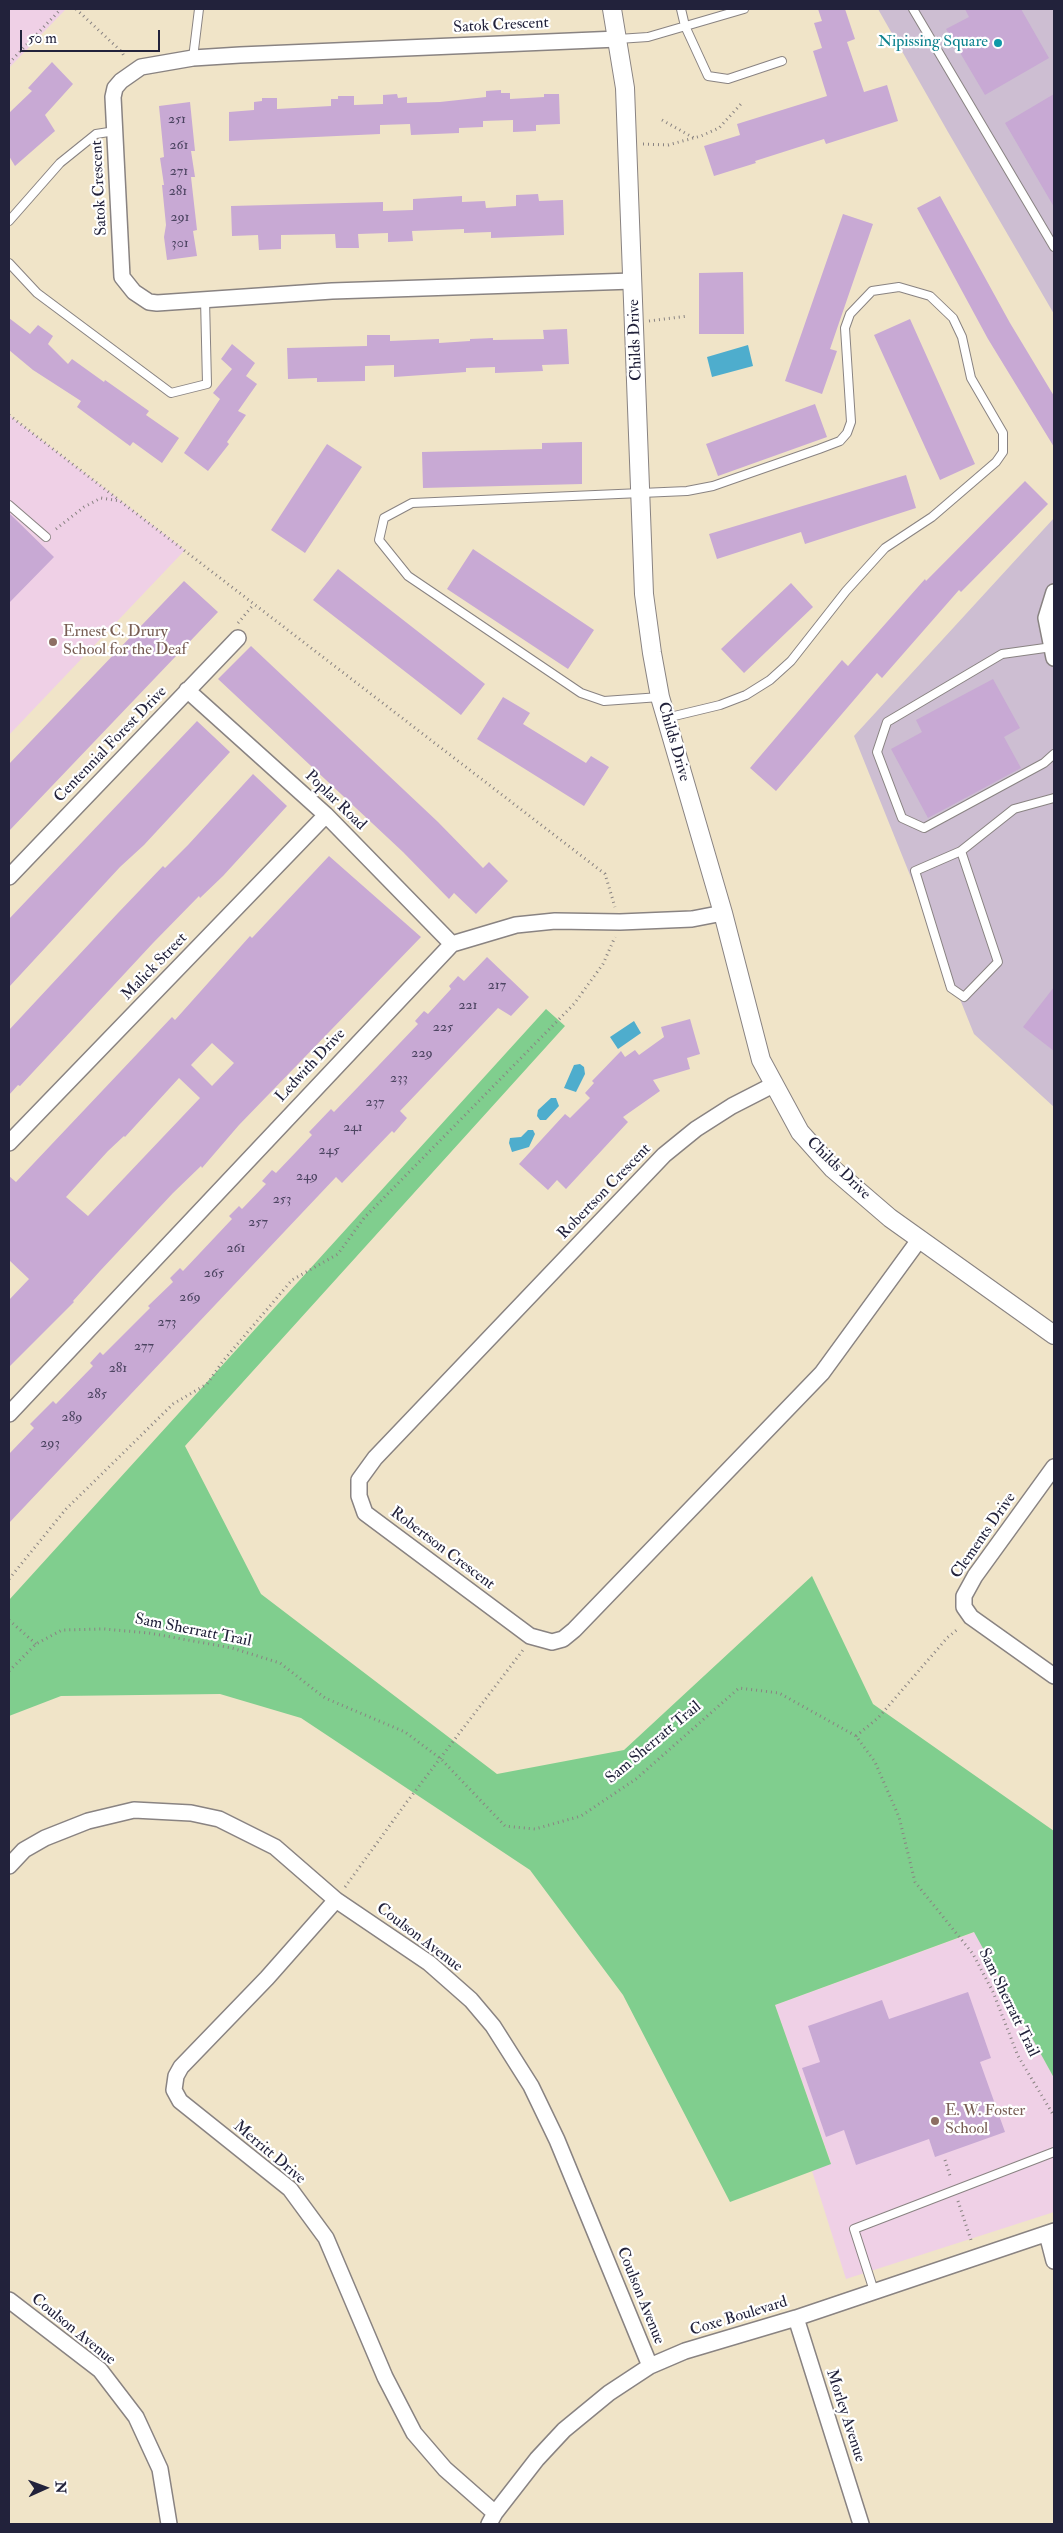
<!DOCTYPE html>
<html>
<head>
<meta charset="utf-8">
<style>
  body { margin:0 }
  #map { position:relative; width:1063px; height:2533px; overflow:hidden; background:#f0e4c8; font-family:"IM FELL Double Pica",serif }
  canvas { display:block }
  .frame { position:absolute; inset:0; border:10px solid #22223b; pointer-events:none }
  .north { position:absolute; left:20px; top:2463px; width:50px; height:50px; -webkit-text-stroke:4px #fff; paint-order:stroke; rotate:88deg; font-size:14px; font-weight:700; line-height:20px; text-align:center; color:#22223b }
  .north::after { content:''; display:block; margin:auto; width:18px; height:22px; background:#22223b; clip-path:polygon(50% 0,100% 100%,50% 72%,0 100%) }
  .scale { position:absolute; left:20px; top:30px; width:140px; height:22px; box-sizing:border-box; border:2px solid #22223b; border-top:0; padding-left:6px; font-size:15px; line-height:18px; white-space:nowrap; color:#22223b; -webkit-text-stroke:4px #fff; paint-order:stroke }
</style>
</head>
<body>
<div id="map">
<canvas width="1063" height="2533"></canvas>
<div class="frame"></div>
<div class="north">N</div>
<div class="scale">50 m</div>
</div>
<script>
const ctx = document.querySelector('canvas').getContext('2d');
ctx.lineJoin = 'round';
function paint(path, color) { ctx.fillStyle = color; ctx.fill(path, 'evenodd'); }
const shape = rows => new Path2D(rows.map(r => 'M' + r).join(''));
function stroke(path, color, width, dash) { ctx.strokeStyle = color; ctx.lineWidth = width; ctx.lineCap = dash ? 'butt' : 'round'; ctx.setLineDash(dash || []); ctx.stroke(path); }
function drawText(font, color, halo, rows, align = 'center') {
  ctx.font = font + ' "IM FELL Double Pica",serif'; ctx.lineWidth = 4.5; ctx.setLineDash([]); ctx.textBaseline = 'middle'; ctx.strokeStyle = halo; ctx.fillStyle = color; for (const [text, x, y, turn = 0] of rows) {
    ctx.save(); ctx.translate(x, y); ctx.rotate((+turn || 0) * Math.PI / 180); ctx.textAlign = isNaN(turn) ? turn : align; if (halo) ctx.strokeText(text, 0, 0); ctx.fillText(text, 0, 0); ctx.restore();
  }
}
paint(shape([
  [9,9,66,9,9,68],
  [9,415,185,550,9,735],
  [975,1932,1054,2078,1054,2212,846,2279,812,2171,831,2163,775,2005]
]), '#efd0e6');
paint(shape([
  [878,9,1054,9,1054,314,948,132],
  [1054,518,1054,1107,974,1034,854,736]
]), '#cdbed2');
paint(shape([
  [546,1009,565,1026,185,1446,261,1594,497,1774,624,1750,812,1576,873,1704,1054,1831,1054,2078,974,1932,775,2005,831,2164,730,2202,623,1995,530,1870,301,1718,220,1694,61,1696,9,1716,9,1600]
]), '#80ce8e');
paint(shape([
  [748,345,753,366,712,377,707,357],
  [634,1021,641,1033,618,1049,610,1037],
  [580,1064,584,1067,585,1074,576,1092,564,1088,574,1065],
  [551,1098,556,1098,559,1106,546,1120,540,1120,537,1116,538,1110],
  [528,1130,533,1130,535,1134,529,1147,512,1152,509,1143,510,1138,521,1137]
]), '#4eadcd');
paint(shape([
  [818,9,845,9,855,39,847,42,864,92,887,85,898,121,826,144,824,139,755,161,756,163,714,176,704,146,740,135,737,124,827,96,813,51,822,48,814,23,822,21],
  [965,9,1021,9,1049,58,985,95,946,29,969,17],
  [52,62,73,84,45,115,55,131,15,166,9,156,9,113,32,91,28,88],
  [501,90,501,93,510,93,510,99,544,97,544,94,559,94,560,124,536,125,536,131,513,132,513,120,483,121,483,127,459,128,459,133,411,135,410,124,380,125,380,134,229,141,229,112,254,110,254,102,262,101,262,98,277,98,277,109,331,106,331,99,338,99,338,96,354,96,354,105,383,104,383,95,397,94,398,98,407,97,407,103,440,102,486,97,486,91],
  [1054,94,1054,207,1005,123],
  [190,102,195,151,191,151,195,177,191,177,197,230,193,231,197,256,167,260,164,237,166,225,162,185,164,185,160,158,164,157,159,106],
  [538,194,539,201,563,200,564,235,491,238,491,232,464,233,464,229,412,231,413,241,388,242,388,233,358,234,359,248,336,248,335,234,281,235,281,249,259,250,258,235,232,236,231,206,383,202,383,211,413,210,413,199,462,196,462,202,485,201,486,208,516,206,516,195],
  [940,196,1010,323,1054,396,1054,447,988,339,917,208],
  [843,214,873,224,830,349,837,351,822,394,785,381],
  [743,272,744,334,699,334,699,273],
  [9,318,30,334,38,325,53,336,48,344,68,364,72,359,104,382,105,380,149,411,146,415,179,438,162,463,133,442,130,446,77,407,81,401,33,370,9,350],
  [910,319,975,464,940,480,874,335],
  [567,329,569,364,542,365,543,371,495,373,495,367,466,368,466,372,394,377,394,365,365,366,365,381,317,382,317,378,288,379,287,348,367,346,367,335,390,335,390,341,439,339,439,343,470,341,470,339,493,338,493,340,544,339,543,330],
  [232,344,255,363,246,376,257,384,238,411,246,415,227,442,229,444,208,471,184,453,220,399,213,393,232,369,221,359],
  [815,404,827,437,718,476,706,444],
  [582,442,582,484,423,488,422,452,542,449,542,443],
  [327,444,362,467,305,553,271,530],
  [906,475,916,508,805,544,801,532,717,559,709,534],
  [1025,481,1048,504,961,592,959,590,882,678,877,673,776,791,750,768,842,660,848,666,925,579,926,581],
  [9,513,54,557,9,603],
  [473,549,594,630,568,669,447,589],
  [338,569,485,684,461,715,313,600],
  [184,581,218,612,9,831,9,764],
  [791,583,813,607,744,673,721,649],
  [251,646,438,822,483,868,489,862,508,881,476,914,454,893,449,899,403,852,218,679],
  [993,679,1020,728,1004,737,1021,768,928,818,891,749,922,732,916,720],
  [503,697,530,713,523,724,586,763,591,756,609,767,584,806,477,739],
  [197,721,230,752,144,845,120,867,9,987,9,919],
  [253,774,287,806,223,876,200,898,199,896,153,943,20,1086,18,1085,9,1095,9,1030,118,913,163,866,165,868,188,845],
  [329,856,421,937,239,1125,202,1168,201,1166,173,1193,100,1271,73,1301,74,1302,9,1367,9,1300,29,1279,9,1260,9,1176,16,1182,172,1017,175,1020,250,936,252,938],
  [212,1043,234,1063,212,1086,191,1065],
  [179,1078,200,1098,88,1216,66,1197,108,1151,124,1136,125,1137],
  [487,957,529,997,511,1016,498,1008,400,1111,407,1118,394,1133,392,1131,342,1183,336,1177,9,1523,9,1454,34,1428,30,1424,53,1401,56,1404,93,1366,90,1363,100,1352,103,1355,150,1308,148,1306,173,1282,170,1278,180,1268,183,1271,232,1219,229,1216,239,1206,242,1209,266,1184,262,1181,272,1170,276,1173,296,1152,312,1135,309,1132,331,1109,334,1112,359,1086,418,1024,415,1021,424,1011,428,1014,451,989,449,986,458,976,464,981],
  [1054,987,1054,1051,1023,1027],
  [690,1019,700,1054,687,1058,690,1069,653,1080,660,1091,623,1117,628,1122,566,1189,557,1180,548,1190,519,1164,565,1114,570,1118,590,1098,585,1093,594,1083,592,1081,621,1051,625,1057,635,1050,639,1055,664,1037,661,1027],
  [968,1992,991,2058,980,2062,1005,2132,935,2157,929,2139,856,2165,844,2130,826,2137,802,2068,820,2062,808,2026,882,2000,889,2019]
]), '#c8a9d4');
const service = shape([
  [681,9,685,26,708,76,728,79,782,61],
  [913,9,1054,247],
  [618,39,648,37,744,9],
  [193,58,199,9],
  [9,221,60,163,96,134,115,131],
  [9,263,37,293,171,393,207,384,205,299],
  [9,505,46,537],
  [1052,647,1002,654,887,722,877,752,902,818,924,828,1044,763,1054,754],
  [660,697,604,701,581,693,408,576,379,540,384,518,412,503,687,491,713,486,819,449,840,441,847,433,851,422,845,328,850,314,872,291,899,287,930,296,953,318,962,337,971,378,1003,433,1003,452,996,462,932,517,885,548,846,591,791,661,770,680,746,695,720,705,666,718],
  [961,851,998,962,964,997,951,988,915,871,961,851,1014,809,1054,798],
  [874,2291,854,2229,1054,2152]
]);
const minor = shape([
  [618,39,240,55,193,58,141,67,121,81,115,88,113,97,122,277,134,292,149,302,157,303,332,291,633,281],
  [1054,592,1046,618,1054,658],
  [187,690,326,815,452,944],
  [9,877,238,638],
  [773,1085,732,1106,696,1129,664,1155,375,1458,359,1480,359,1496,365,1513,530,1636,552,1642,563,1639,574,1630,822,1373,919,1240],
  [9,1143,326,815],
  [9,1414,452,944,516,925,555,921,620,922,692,919,723,913],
  [1054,1467,975,1576,964,1596,964,1607,971,1617,1054,1676],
  [9,1866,24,1850,45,1838,88,1821,134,1810,191,1813,219,1819,275,1847,336,1900,429,1963,471,2000,493,2026,531,2086,557,2140,650,2366],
  [336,1900,267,1978,181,2067,176,2076,174,2090,180,2101,290,2189,326,2238,385,2377,414,2433,445,2469,495,2513],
  [1047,2234,1054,2261],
  [9,2300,100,2370,136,2417,160,2469,169,2524],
  [796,2318,861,2524],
  [489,2524,495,2513,537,2459,564,2430,609,2393,650,2366,685,2351,796,2318,1054,2231]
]);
const tertiary = shape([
  [612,9,625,88,644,594,652,653,660,697,723,913,761,1060,800,1132,833,1169,890,1218,1054,1335]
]);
stroke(service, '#898382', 10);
stroke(minor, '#898382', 18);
stroke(tertiary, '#898382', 20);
stroke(shape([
  [76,9,122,52,125,58],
  [9,63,61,9],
  [662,120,694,138],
  [643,144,668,145,701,136,719,128,741,104],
  [649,321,688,316],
  [9,415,119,500],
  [56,529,84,507,101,498,120,501,605,874,615,907],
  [238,623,254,604],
  [9,1579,66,1509,173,1404,207,1384,223,1361,292,1280,338,1254,364,1218,574,1004,603,964,615,937],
  [9,1620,36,1644],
  [9,1671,36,1644,62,1630,104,1629,149,1633,232,1648,280,1663,325,1698,405,1732,441,1759,505,1826,535,1829,581,1816,636,1779,739,1688,779,1693,856,1736,875,1762,899,1817,915,1882,973,1954,993,1992,1018,2056,1054,2116],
  [856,1736,878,1718,947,1638,959,1628],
  [345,1887,406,1803,523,1650],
  [945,2160,951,2179],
  [958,2201,972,2243]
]), '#898382', 3, [1, 4]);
stroke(service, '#fff', 8);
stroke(minor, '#fff', 15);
stroke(tertiary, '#fff', 18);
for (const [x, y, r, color] of [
  [998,43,5,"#0f9aa8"],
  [53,642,5,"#8d6e63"],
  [935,2121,5,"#8d6e63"]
]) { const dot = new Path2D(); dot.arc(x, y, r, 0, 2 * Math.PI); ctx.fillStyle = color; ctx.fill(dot); stroke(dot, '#fff', 2); }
drawText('14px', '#4c4461', null, [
  ["251",177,120],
  ["261",179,146],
  ["271",179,172],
  ["281",178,192],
  ["291",180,218],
  ["301",180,244],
  ["217",497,986],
  ["221",468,1006],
  ["225",443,1028],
  ["229",422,1054],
  ["233",399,1079],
  ["237",375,1103],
  ["241",353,1128],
  ["245",329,1151],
  ["249",307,1177],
  ["253",282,1200],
  ["257",258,1223],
  ["261",236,1249],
  ["265",214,1274],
  ["269",190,1298],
  ["273",167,1323],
  ["277",144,1347],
  ["281",118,1369],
  ["285",97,1395],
  ["289",72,1418],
  ["293",50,1444]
]);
drawText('16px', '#22223b', '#fff', [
  ["Satok Crescent",501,26,-3],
  ["Satok Crescent",100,188,-93],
  ["Childs Drive",636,340,-92],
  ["Childs Drive",673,742,74],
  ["Centennial Forest Drive",111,745,-46],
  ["Poplar Road",335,801,44],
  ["Malick Street",155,967,-46],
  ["Ledwith Drive",311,1066,-47],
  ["Childs Drive",838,1169,44],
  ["Robertson Crescent",605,1192,-46],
  ["Clements Drive",984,1536,-55],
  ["Robertson Crescent",442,1549,37],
  ["Sam Sherratt Trail",193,1631,11],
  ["Sam Sherratt Trail",654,1743,-40],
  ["Coulson Avenue",419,1938,37],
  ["Sam Sherratt Trail",1008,2003,64],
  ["Merritt Drive",269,2153,40],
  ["Coulson Avenue",640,2296,68],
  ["Coxe Boulevard",739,2317,-17],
  ["Coulson Avenue",73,2330,39],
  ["Morley Avenue",845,2416,72]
]);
drawText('16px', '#0d838f', '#fff', [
  ["Nipissing Square",988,43]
], 'right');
drawText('16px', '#785e54', '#fff', [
  ["Ernest C. Drury",63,633],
  ["School for the Deaf",63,651],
  ["E. W. Foster",945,2112],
  ["School",945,2130]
], 'left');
</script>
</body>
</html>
